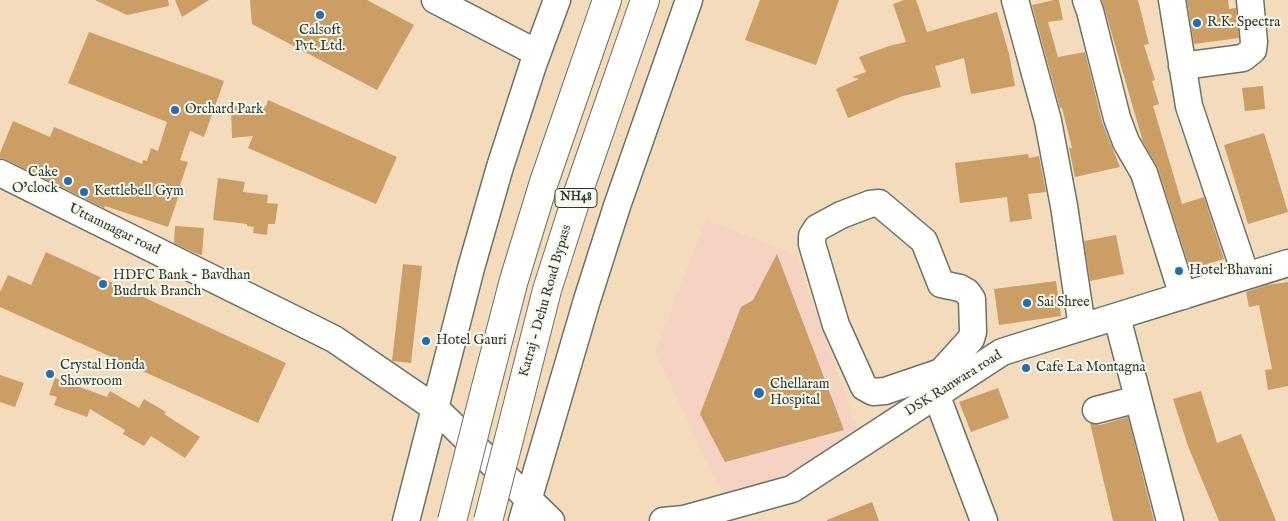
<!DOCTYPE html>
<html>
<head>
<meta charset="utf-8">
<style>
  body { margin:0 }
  canvas { display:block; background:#f3dbbc }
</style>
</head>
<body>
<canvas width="1288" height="521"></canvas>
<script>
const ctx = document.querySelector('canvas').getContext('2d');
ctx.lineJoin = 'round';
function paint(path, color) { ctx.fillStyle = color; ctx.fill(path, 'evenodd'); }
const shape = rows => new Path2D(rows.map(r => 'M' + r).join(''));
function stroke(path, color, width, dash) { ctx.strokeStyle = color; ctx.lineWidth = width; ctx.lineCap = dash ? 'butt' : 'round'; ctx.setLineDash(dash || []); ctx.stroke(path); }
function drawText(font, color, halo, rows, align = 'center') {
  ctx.font = font + ' "IM FELL English",serif'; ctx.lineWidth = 4; ctx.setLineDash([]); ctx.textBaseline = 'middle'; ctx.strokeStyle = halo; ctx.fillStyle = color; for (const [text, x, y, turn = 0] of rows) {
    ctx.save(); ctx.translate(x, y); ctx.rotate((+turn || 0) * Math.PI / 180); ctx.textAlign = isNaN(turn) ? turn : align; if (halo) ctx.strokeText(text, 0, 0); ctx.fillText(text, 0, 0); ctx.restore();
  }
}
paint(shape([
  [706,220,795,254,859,434,845,445,783,475,725,499,655,352]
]), '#f6d2c3');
paint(shape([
  [95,0,168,0,169,6,127,15],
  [175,0,209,0,182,17],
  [250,0,367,0,414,25,377,90,252,24],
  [760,0,839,0,816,65,745,40],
  [904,0,916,0,927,32,997,12,1009,54,1015,86,971,94,964,58,935,66,941,87,903,96,848,118,836,89,859,79,852,77,866,72,859,57,889,46,906,42,893,4],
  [1054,0,1059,0,1063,20,1048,22,1058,57,1085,52,1102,122,1120,167,1075,177,1069,148,1072,148,1062,108,1060,108,1032,5],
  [1102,0,1138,0,1149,44,1144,45,1155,80,1152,81,1159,104,1153,106,1182,204,1204,197,1224,259,1190,269,1158,168,1143,142],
  [1187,0,1228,0,1229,9,1236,8,1239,38,1194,44],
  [89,32,224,81,204,137,190,131,180,160,188,162,180,185,182,186,168,227,105,206,104,208,7,160,0,158,0,153,13,121,50,137,54,127,142,164,143,160,147,161,151,148,158,151,167,122,68,83],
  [1263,86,1265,109,1245,111,1242,88],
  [268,100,397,157,376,204,248,148,253,136,232,138,231,106,266,106],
  [1264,133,1288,212,1248,224,1224,145],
  [1028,154,1029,158,1039,156,1046,192,1028,194,1032,219,1010,222,1007,197,960,203,955,163],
  [218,178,245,182,243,192,268,195,267,203,278,204,275,224,268,224,267,235,253,233,254,227,247,226,247,224,213,220],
  [175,226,204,228,202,255,197,254,174,243],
  [1116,235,1124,274,1090,281,1084,241],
  [46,252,286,363,258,423,0,307,0,292,8,275,31,285],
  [777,254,844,430,725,462,700,414,741,307,753,300],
  [403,264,422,266,411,363,392,361],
  [1056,281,1061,316,999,325,994,289],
  [1288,282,1288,386,1268,390,1265,370,1272,369,1259,305,1249,307,1246,292,1267,285],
  [0,375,24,383,15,407,0,402],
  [55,378,107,397,110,391,139,408,144,399,166,412,164,414,200,437,185,458,151,436,144,446,123,434,125,430,90,409,87,417,54,405,57,397,49,395],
  [998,388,1009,418,971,432,959,402],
  [1201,391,1217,443,1241,434,1276,521,1219,521,1188,446,1173,399],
  [1128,417,1154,521,1113,521,1090,423,1100,425],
  [872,502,879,521,827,521,827,520]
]), '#cb9e66');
const minor = shape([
  [435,0,537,53],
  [1015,0,1048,121,1064,206,1082,327],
  [1086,0,1090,11,1117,118,1126,142,1144,173,1183,296],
  [1172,0,1189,106,1246,276],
  [1182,66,1243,58,1253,50,1254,42,1250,0],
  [0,173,334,339,435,408,551,521],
  [879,203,924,241,941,284,960,288,967,292,972,299,973,332,971,339,941,372,885,391,873,392,864,387,836,325,812,244,812,236,817,228,841,215,870,204,879,203],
  [1117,317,1170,521],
  [936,394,984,521],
  [1096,410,1138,399],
  [406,521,471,268,500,167,533,65,557,0],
  [522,521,587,300,617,206,689,0],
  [663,521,684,519,792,489,1002,352,1288,263]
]);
const highway = shape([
  [485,391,514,280,544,182,607,0],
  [519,400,547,290,578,193,645,0]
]);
stroke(minor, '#697464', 29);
stroke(highway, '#697464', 30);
stroke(minor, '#fff', 26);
stroke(highway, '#fff', 28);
const highwayBridge = shape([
  [452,521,485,391],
  [488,521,519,400]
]);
stroke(highwayBridge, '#697464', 30, []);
stroke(highwayBridge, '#fff', 28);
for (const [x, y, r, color] of [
  [320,15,5,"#1f6fb2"],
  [1197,23,5,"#1f6fb2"],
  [175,110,5,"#1f6fb2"],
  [68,181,5,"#1f6fb2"],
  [84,192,5,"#1f6fb2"],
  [1179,271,5,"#1f6fb2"],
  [103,284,5,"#1f6fb2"],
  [1027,303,5,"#1f6fb2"],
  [426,341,5,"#1f6fb2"],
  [1026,368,5,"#1f6fb2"],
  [50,374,5,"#1f6fb2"],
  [759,393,6,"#1f6fb2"]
]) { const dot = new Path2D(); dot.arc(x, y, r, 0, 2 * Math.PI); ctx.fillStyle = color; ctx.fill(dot); stroke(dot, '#fbf7ec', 2); }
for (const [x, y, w] of [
  [576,198,42]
]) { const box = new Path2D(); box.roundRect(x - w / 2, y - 9.5, w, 19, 4); ctx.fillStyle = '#fbf7ec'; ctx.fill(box); stroke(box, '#1f3d34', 1); }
drawText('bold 12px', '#1f3d34', null, [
  ["NH48",576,198]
]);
drawText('14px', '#1f3d34', '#fbf7ec', [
  ["R.K. Spectra",1207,23],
  ["Calsoft",320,31,"center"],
  ["Pvt. Ltd.",320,47,"center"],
  ["Orchard Park",185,110],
  ["Cake",58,173,"right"],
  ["O'clock",58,189,"right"],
  ["Kettlebell Gym",94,192],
  ["Hotel Bhavani",1189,271],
  ["HDFC Bank - Bavdhan",113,276],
  ["Budruk Branch",113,292],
  ["Sai Shree",1037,303],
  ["Hotel Gauri",436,341],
  ["Crystal Honda",60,366],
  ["Showroom",60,382],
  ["Cafe La Montagna",1036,368],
  ["Chellaram",770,385],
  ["Hospital",770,401]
], 'left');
drawText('14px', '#1f3d34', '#fbf7ec', [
  ["Uttamnagar road",114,230,26],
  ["Katraj - Dehu Road Bypass",546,301,-74],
  ["DSK Ranwara road",954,384,-32]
]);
</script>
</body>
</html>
